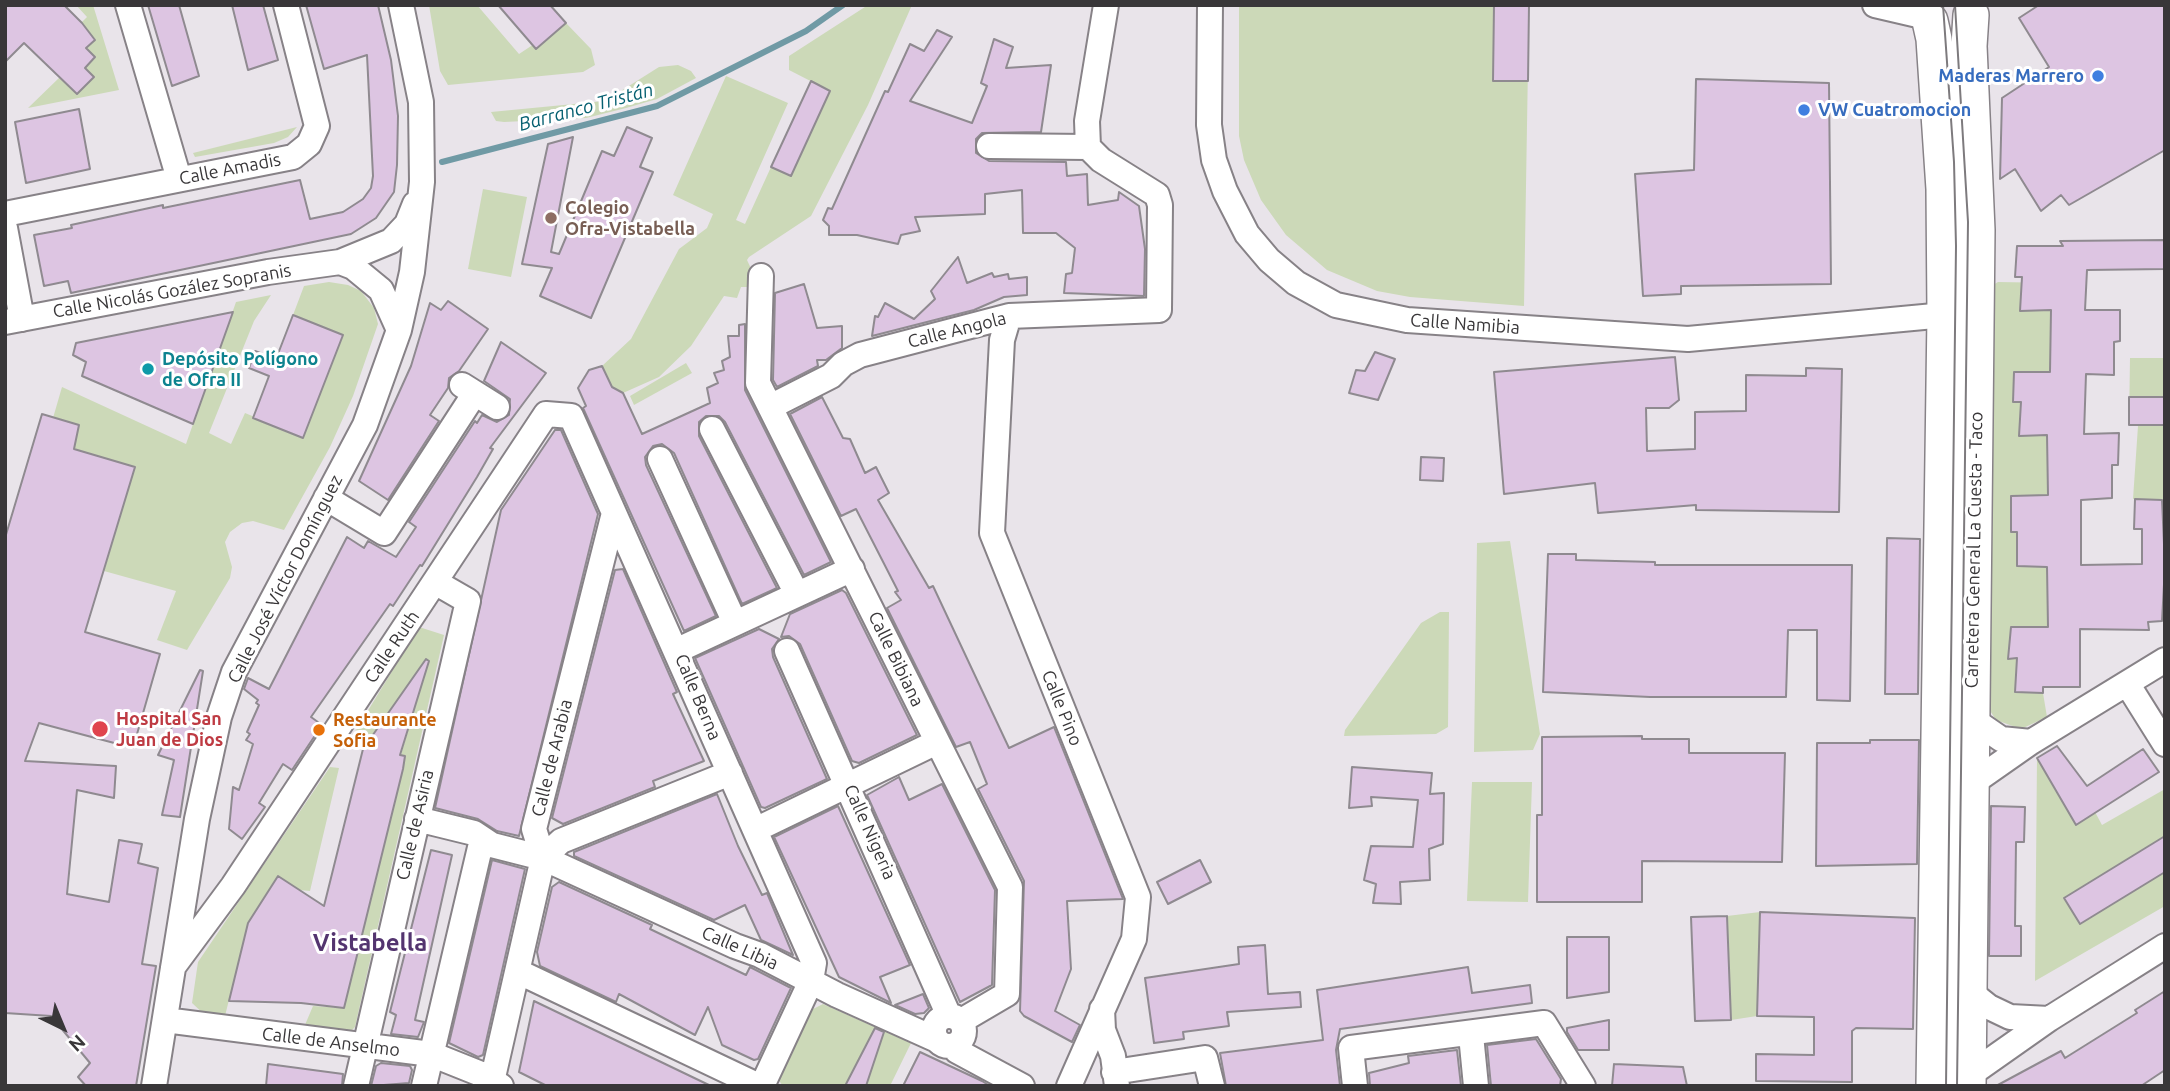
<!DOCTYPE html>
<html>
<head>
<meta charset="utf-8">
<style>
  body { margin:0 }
  #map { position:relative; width:2170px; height:1091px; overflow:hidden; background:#e9e4ea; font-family:Ubuntu,sans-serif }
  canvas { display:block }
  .frame { position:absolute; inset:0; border:7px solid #393739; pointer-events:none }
  .north { position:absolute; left:28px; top:993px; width:70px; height:70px; -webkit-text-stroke:5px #fff; paint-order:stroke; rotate:137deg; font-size:19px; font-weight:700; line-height:28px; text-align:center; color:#393739 }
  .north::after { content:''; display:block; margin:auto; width:24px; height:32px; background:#393739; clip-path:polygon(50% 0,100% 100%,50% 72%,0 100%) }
</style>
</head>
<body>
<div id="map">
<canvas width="2170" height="1091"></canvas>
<div class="frame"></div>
<div class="north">N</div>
</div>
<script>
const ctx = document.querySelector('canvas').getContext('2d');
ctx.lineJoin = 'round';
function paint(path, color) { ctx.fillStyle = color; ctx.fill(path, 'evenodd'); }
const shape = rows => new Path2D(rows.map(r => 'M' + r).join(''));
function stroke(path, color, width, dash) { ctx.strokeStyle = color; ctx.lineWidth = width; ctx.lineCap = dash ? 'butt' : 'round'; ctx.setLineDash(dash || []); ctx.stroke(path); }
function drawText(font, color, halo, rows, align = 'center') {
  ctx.font = font + ' Ubuntu,sans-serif'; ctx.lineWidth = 6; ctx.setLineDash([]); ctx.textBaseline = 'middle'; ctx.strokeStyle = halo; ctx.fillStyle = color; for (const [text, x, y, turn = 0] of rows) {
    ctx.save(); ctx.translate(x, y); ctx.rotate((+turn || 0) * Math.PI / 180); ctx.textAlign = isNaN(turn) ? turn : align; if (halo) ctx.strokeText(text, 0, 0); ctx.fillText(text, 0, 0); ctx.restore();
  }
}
paint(shape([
  [76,5,93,5,119,90,28,108,60,77,93,76,85,68,95,58,86,48,95,39,85,30,67,37,87,17],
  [429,5,477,5,519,54,566,23,591,49,595,65,583,72,448,85,440,71],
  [868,5,912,5,868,105,811,216,749,257,747,260,755,277,754,287,741,287,737,298,724,296,691,346,659,377,623,393,614,393,602,366,631,339,679,249,707,228,713,214,673,195,726,76,788,103,736,220,745,224,771,167,791,176,830,91,789,70,789,56],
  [1239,5,1529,5,1524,306,1410,297,1377,291,1327,270,1286,235,1261,200,1244,160,1239,136],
  [678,65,691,71,696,78,657,99,626,108,586,118,504,122,496,121,491,112,605,101,659,67],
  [297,127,288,137,274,143,195,157,193,153],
  [483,189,527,197,511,277,468,269],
  [329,282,348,285,361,291,374,308,378,324,353,396,330,447,284,530,253,521,242,523,230,532,225,542,232,567,230,578,187,650,157,640,176,591,104,571,135,467,74,449,79,425,53,418,62,387,186,444,236,302,271,295,254,321,209,433,231,444,245,413,303,437,343,335,293,315,304,286],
  [1998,282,2057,283,2050,394,2014,373,2013,401,2021,402,2020,436,2047,435,2049,412,2048,517,2040,518,2039,495,2018,496,2017,566,2045,567,2055,536,2047,595,2048,651,2037,627,2017,627,2016,692,2043,693,2047,717,2021,729,1996,720,1987,706,1993,285],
  [2130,358,2165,358,2165,520,2162,519,2162,500,2133,499,2138,426,2129,425],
  [686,363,692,373,634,405,630,396],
  [1510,541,1540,734,1533,750,1474,752,1477,543],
  [1440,612,1449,612,1448,727,1436,734,1344,736,1345,730,1421,623],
  [419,627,444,635,355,1027,347,1035,302,1032,313,1006,344,1008,402,751,427,665,423,663,369,742,350,740],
  [2037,758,2095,812,2102,825,2165,789,2165,906,2035,981],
  [330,767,339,768,310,891,299,890,278,876,248,923,224,1020,207,1017,192,1003,198,962],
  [1472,782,1532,782,1528,902,1467,901],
  [1760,912,1757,1016,1731,1020,1727,916],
  [823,1004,911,1043,890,1086,783,1086,777,1078,811,1010]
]), '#ccd9b8');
stroke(shape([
  [442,162,657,106,806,31,843,5]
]), '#709aa5', 6);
const building = shape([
  [5,5,64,5,82,23,95,40,86,48,95,57,85,68,94,77,77,94,24,43,5,62,5,5],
  [148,5,179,5,199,76,172,86,148,5],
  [232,5,263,5,278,60,248,70,232,5],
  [306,5,378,5,391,60,398,116,397,165,394,192,376,218,351,234,71,293,68,281,44,286,34,235,72,228,71,225,163,205,163,208,300,180,310,219,343,212,363,199,371,188,373,176,367,55,324,69,306,5],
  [498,5,550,5,566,23,536,49,498,5],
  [1494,5,1529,5,1528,81,1493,81,1494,5],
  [2039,5,2165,5,2165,150,2069,205,2061,195,2041,211,2015,169,2000,179,2002,98,2049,67,2019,18,2039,5],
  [937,30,952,37,910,101,972,123,987,86,981,83,994,39,1013,47,1006,68,1051,65,1041,132,982,133,976,139,976,153,989,161,1066,162,1067,176,1087,174,1088,205,1118,200,1119,192,1139,206,1145,249,1144,296,1064,293,1066,274,1072,273,1075,248,1056,233,1023,233,1022,190,985,194,985,214,915,217,920,231,901,235,898,244,857,235,829,235,829,226,823,220,828,208,832,209,885,91,888,92,910,44,924,51,937,30],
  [1696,79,1829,83,1831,284,1681,286,1681,294,1643,296,1635,174,1694,170,1696,79],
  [811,81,830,91,791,176,771,167,811,81],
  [79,109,90,169,26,183,15,122,79,109],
  [627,127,652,138,640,167,653,172,591,318,540,296,552,268,522,264,548,144,573,137,551,252,559,254,602,151,614,156,627,127],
  [2165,240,2165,269,2087,270,2085,310,2120,310,2120,341,2114,342,2114,375,2086,374,2084,434,2119,433,2118,465,2112,465,2112,498,2081,500,2081,565,2142,564,2142,529,2134,529,2135,499,2162,500,2165,566,2162,621,2148,622,2149,630,2080,629,2080,687,2043,687,2043,693,2015,692,2017,658,2008,659,2011,627,2048,627,2047,567,2017,566,2017,532,2011,532,2011,496,2048,495,2047,435,2019,436,2021,402,2013,402,2014,372,2050,372,2051,310,2020,311,2022,277,2015,277,2017,246,2063,246,2060,241,2165,240],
  [958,257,967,283,992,273,994,277,1008,274,1009,279,1027,277,1027,295,1004,297,974,310,872,336,875,316,878,317,885,303,914,319,935,299,931,291,958,257],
  [804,284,817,328,842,326,842,348,826,360,817,360,818,366,777,387,773,380,775,293,804,284],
  [448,301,488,329,459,371,449,378,448,388,430,415,439,421,388,500,359,481,411,366,430,303,441,310,448,301],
  [233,312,193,424,82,376,86,362,73,355,76,343,233,312],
  [293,315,343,335,303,438,253,418,269,376,249,368,255,351,276,359,293,315],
  [745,324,745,390,831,562,804,575,725,422,719,416,706,416,699,422,699,436,777,588,742,604,674,453,662,444,653,446,645,457,646,465,716,616,684,631,583,408,586,406,578,388,589,370,602,366,612,387,623,393,642,434,710,403,707,388,718,383,714,373,724,370,722,361,730,357,728,336,739,336,739,325,745,324],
  [501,342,546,373,490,448,493,449,477,477,422,566,420,565,393,606,390,604,311,717,322,725,292,770,283,764,259,803,265,807,242,839,229,829,233,787,239,790,253,744,246,740,250,734,247,732,259,705,256,703,258,700,244,689,248,678,269,689,347,537,364,548,368,541,396,557,416,527,409,522,475,421,477,423,482,415,497,422,509,415,510,399,484,381,501,342],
  [1375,352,1395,359,1378,400,1349,393,1356,370,1365,371,1375,352],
  [1675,357,1679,400,1669,408,1646,408,1647,451,1695,449,1695,412,1746,411,1746,375,1806,376,1806,368,1842,369,1839,512,1696,510,1696,505,1598,513,1595,483,1504,494,1494,372,1675,357],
  [822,397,843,438,850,439,865,473,876,467,889,493,878,500,929,588,933,586,1009,748,1054,727,1123,899,1067,901,1071,969,1055,1011,1080,1025,1072,1042,1024,1016,1020,1011,1024,881,978,789,987,784,970,742,956,747,887,608,901,600,895,592,898,591,856,509,841,516,790,414,822,397],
  [2129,397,2165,397,2165,425,2129,425,2129,397],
  [42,414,79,425,74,449,135,467,85,632,160,654,133,748,39,723,25,761,116,766,114,798,77,790,67,894,109,902,119,840,142,844,138,863,158,868,142,964,156,966,136,1086,86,1086,78,1077,90,1063,51,1016,5,1013,5,538,42,414],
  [555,430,561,430,598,514,519,836,497,831,478,819,435,808,501,510,555,430],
  [1421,457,1444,458,1443,481,1420,480,1421,457],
  [1887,538,1920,539,1918,694,1885,694,1887,538],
  [1548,554,1576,554,1576,560,1655,562,1655,565,1852,565,1850,701,1817,700,1817,630,1788,630,1786,697,1650,697,1543,692,1548,554],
  [623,569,677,692,673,694,704,761,653,781,655,787,563,824,552,818,615,570,623,569],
  [842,590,846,593,917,735,859,763,852,761,800,644,789,636,781,637,790,614,842,590],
  [759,629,779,639,772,649,773,657,827,779,765,808,761,807,695,658,759,629],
  [426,659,429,661,400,755,405,756,403,769,344,1008,301,1003,229,1001,248,923,278,876,324,906,363,749,426,659],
  [200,670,203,671,180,817,162,815,174,760,158,755,200,670],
  [1642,736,1642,739,1689,739,1689,753,1785,753,1782,862,1642,861,1642,902,1537,902,1537,815,1542,815,1542,737,1642,736],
  [1870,740,1919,740,1917,864,1816,866,1817,743,1870,743,1870,740],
  [2057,746,2087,786,2143,749,2159,772,2076,825,2037,758,2057,746],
  [1352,767,1432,773,1430,794,1444,793,1443,844,1429,849,1430,880,1400,882,1401,904,1373,903,1376,884,1364,880,1371,846,1413,847,1418,800,1371,797,1372,806,1349,808,1352,767],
  [899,777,909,800,942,784,995,890,992,985,960,1002,867,795,899,777],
  [717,794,738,846,762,895,767,893,793,955,761,940,745,905,714,920,574,856,574,852,717,794],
  [838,806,910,965,880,977,891,1003,839,977,774,837,838,806],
  [1991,806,2025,807,2024,842,2016,842,2015,926,2021,926,2021,956,1989,956,1991,806],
  [2165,836,2165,872,2080,924,2064,898,2165,836],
  [431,850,452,855,415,1020,424,1022,418,1037,391,1034,396,1015,390,1012,431,850],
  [492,860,525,869,483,1055,478,1057,449,1043,492,860],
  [1200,860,1211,882,1168,904,1157,882,1200,860],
  [559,882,652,925,650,929,746,975,750,967,791,988,758,1059,754,1060,722,1045,708,1007,695,1035,619,994,616,1002,540,966,537,952,552,887,559,882],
  [1760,912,1915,918,1913,1029,1856,1028,1852,1031,1852,1082,1756,1081,1756,1054,1814,1055,1814,1017,1757,1016,1760,912],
  [1727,916,1731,1020,1695,1021,1691,917,1727,916],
  [1567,937,1609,937,1609,992,1567,998,1567,937],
  [1265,945,1268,994,1300,992,1301,1007,1227,1012,1229,1026,1183,1032,1184,1039,1154,1043,1145,978,1239,964,1238,947,1265,945],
  [1468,967,1472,993,1530,985,1532,1003,1340,1029,1336,1050,1340,1086,1226,1086,1220,1053,1323,1040,1317,990,1468,967],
  [2165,991,2165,1070,2141,1086,1996,1086,2061,1051,2065,1058,2137,1013,2135,1010,2165,991],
  [923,994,929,1008,924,1013,915,1014,895,1005,923,994],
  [534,1001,711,1086,547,1086,519,1072,534,1001],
  [1609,1020,1609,1050,1578,1050,1567,1032,1567,1028,1609,1020],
  [875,1028,884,1032,866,1086,845,1086,875,1028],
  [1536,1039,1561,1079,1560,1086,1491,1086,1487,1045,1536,1039],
  [1457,1050,1461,1086,1370,1086,1369,1073,1409,1063,1408,1056,1457,1050],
  [920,1052,982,1081,990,1086,903,1086,920,1052],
  [381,1063,410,1066,412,1070,409,1083,371,1086,376,1066,381,1063],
  [268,1064,343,1074,342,1086,266,1086,268,1064],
  [1614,1064,1683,1067,1687,1086,1612,1086,1614,1064]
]);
paint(building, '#ddc5e2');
stroke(building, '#8f8a90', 2);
const minor = shape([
  [128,5,179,179],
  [1210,5,1209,125,1214,160,1225,191,1247,234,1269,260,1296,283,1336,305,1407,320,1688,339,1945,315],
  [1875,5,1918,15],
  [1088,147,1087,121,1106,5],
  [5,214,293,157,309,144,317,126,286,5],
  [5,228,22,319],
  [340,262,353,267,381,290,399,330],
  [761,276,758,383,1010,887,1007,994,961,1021],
  [1009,316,1002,340,992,533,1138,897,1134,939,1069,1086],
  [5,322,268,272,340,262,391,241,407,224,415,204],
  [462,385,497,407],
  [770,407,831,376,843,364,860,355,1009,316,1159,310,1160,205,1157,195,1101,160,1088,147,989,146],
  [712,429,797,594],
  [660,459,735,623],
  [326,498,384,533,475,393],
  [678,650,852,569],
  [787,651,949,1016],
  [2128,685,2165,744],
  [1972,719,2001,739,2031,742],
  [1971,784,2031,742,2165,660],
  [417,819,474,833,492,845,543,858,735,946,760,955,837,995,937,1040],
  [755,830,937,742],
  [543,858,561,841,730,773],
  [173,967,233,886,546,414,571,416,814,963,811,981,762,1086],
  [519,972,759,1086],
  [1969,991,1989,1007,2010,1017,2049,1019],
  [1102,1009,1103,1030,1113,1056,1117,1086],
  '934 1031a15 15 0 1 1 30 0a15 15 0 1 1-30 0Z',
  [165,1020,431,1054,481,1074,501,1086],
  [1471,1035,1476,1086],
  [955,1045,957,1051,1022,1086],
  [1114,1072,1205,1058,1212,1086],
  [1968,1076,2049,1019,2165,946],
  [154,1086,197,819,219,717,234,672,365,425,399,330,412,272,422,182,421,102,401,5],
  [356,1086,468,601,435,582],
  [424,1086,482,839],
  [491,1086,543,858,534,829,614,513],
  [1355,1086,1351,1048,1544,1023,1583,1086]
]);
const secondary = shape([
  [1930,21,1934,39,1944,189,1945,315,1934,1086],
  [1968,1086,1977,230,1969,46,1971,15]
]);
stroke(minor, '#878287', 28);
stroke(secondary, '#878287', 38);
stroke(minor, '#fff', 24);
stroke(secondary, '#fff', 35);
stroke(shape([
  [1943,5,1954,162,1956,246,1946,1086],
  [1955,5,1968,222,1957,1086]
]), '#7d7a7d', 2);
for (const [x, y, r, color] of [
  [2098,76,7,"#3f7fe0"],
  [1804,110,7,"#3f7fe0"],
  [551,218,7,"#8d6e63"],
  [148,369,7,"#0f9aa8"],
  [100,729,9,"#e0444e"],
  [319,730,7,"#e8710a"]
]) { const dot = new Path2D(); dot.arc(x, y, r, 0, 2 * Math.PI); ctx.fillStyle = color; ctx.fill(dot); stroke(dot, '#fff', 2.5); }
drawText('bold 18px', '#366cbe', '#fff', [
  ["Maderas Marrero",2084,76],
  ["VW Cuatromocion",1818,110,"left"]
], 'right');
drawText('18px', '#393739', '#fff', [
  ["Calle Amadis",230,169,-11],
  ["Calle Nicolás Gozález Sopranis",172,291,-10],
  ["Calle Namibia",1465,324,4],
  ["Calle Angola",957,330,-14],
  ["Carretera General La Cuesta - Taco",1974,550,-89],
  ["Calle José Víctor Domínguez",285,579,-63],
  ["Calle Ruth",392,647,-56],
  ["Calle Bibiana",896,659,64],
  ["Calle Berna",698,697,67],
  ["Calle Pino",1062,708,68],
  ["Calle de Arabia",552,758,-76],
  ["Calle de Asiria",415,825,-77],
  ["Calle Nigeria",870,832,66],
  ["Calle Libia",740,948,24],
  ["Calle de Anselmo",331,1042,7]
]);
drawText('bold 18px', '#785e54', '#fff', [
  ["Colegio",565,208],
  ["Ofra-Vistabella",565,229]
], 'left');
drawText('bold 18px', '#0d838f', '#fff', [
  ["Depósito Polígono",162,359],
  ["de Ofra II",162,380]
], 'left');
drawText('bold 18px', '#be3a42', '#fff', [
  ["Hospital San",116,719],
  ["Juan de Dios",116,740]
], 'left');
drawText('bold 18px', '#c56008', '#fff', [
  ["Restaurante",333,720],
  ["Sofia",333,741]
], 'left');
drawText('italic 19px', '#066071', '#fff', [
  ["Barranco Tristán",586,107,-15]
]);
drawText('bold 24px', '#53346f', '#fff', [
  ["Vistabella",370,943]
]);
</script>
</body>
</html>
